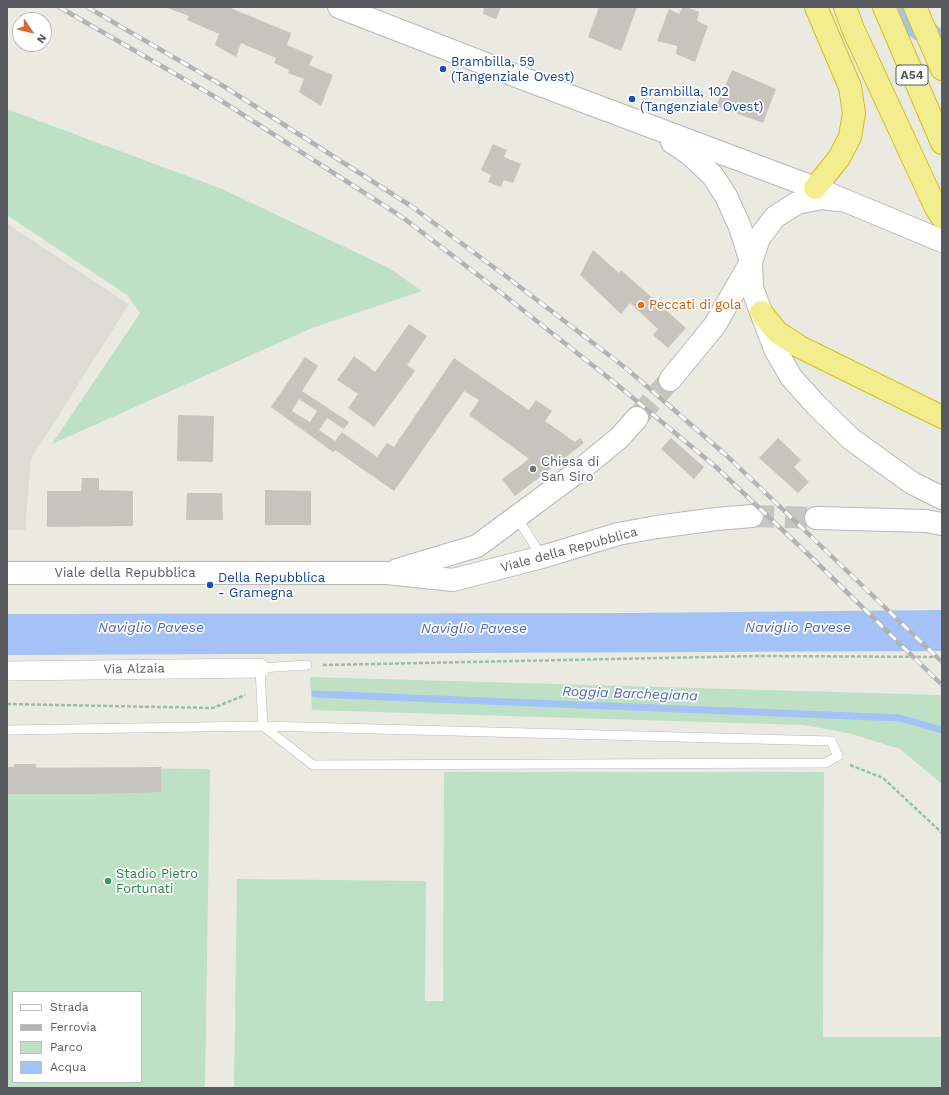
<!DOCTYPE html>
<html>
<head>
<meta charset="utf-8">
<style>
  body { margin:0 }
  #map { position:relative; width:949px; height:1095px; overflow:hidden; background:#eaeae0; font-family:"Work Sans",sans-serif }
  canvas { display:block }
  .frame { position:absolute; inset:0; border:8px solid #595a5f; pointer-events:none }
  .legend { position:absolute; left:12px; top:991px; width:130px; height:92px; box-sizing:border-box; background:#fff; border:1px solid #bdbdbf; margin:0; padding:5px 7px; list-style:none; font-size:12px; color:#595a5f }
  .legend li { display:flex; align-items:center; gap:8px; height:20px }
  .legend b { width:20px; border:1px solid #bdbdbf }
  .north { position:absolute; left:12px; top:12px; width:40px; height:40px; box-sizing:border-box; background:#fff; border:1px solid #bdbdbf; border-radius:50%; rotate:125deg; font-size:11px; font-weight:700; line-height:16px; text-align:center; color:#595a5f }
  .north::after { content:''; display:block; margin:auto; width:14px; height:18px; background:#d76639; clip-path:polygon(50% 0,100% 100%,50% 72%,0 100%) }
</style>
</head>
<body>
<div id="map">
<canvas width="949" height="1095"></canvas>
<div class="frame"></div>
<ul class="legend">
<li><b style="height:5px;background:#fff"></b>Strada</li>
<li><b style="height:5px;background:#b2b3b3"></b>Ferrovia</li>
<li><b style="height:11px;background:#bee0c5"></b>Parco</li>
<li><b style="height:11px;background:#a4c2f6"></b>Acqua</li>
</ul>
<div class="north">N</div>
</div>
<script>
const ctx = document.querySelector('canvas').getContext('2d');
ctx.lineJoin = 'round';
function paint(path, color) { ctx.fillStyle = color; ctx.fill(path, 'evenodd'); }
const shape = rows => new Path2D(rows.map(r => 'M' + r).join(''));
function stroke(path, color, width, dash) { ctx.strokeStyle = color; ctx.lineWidth = width; ctx.lineCap = dash ? 'butt' : 'round'; ctx.setLineDash(dash || []); ctx.stroke(path); }
function drawText(font, color, halo, rows, align = 'center') {
  ctx.font = font + ' "Work Sans",sans-serif'; ctx.lineWidth = 3.5; ctx.setLineDash([]); ctx.textBaseline = 'middle'; ctx.strokeStyle = halo; ctx.fillStyle = color; for (const [text, x, y, turn = 0] of rows) {
    ctx.save(); ctx.translate(x, y); ctx.rotate((+turn || 0) * Math.PI / 180); ctx.textAlign = isNaN(turn) ? turn : align; if (halo) ctx.strokeText(text, 0, 0); ctx.fillText(text, 0, 0); ctx.restore();
  }
}
paint(shape([
  [7,224,129,304,31,459,25,530,7,530]
]), '#dcdbd4');
paint(shape([
  [7,109,222,189,389,268,422,291,312,328,52,444,140,313,127,295,7,215],
  [310,677,940,695,942,697,942,784,900,749,848,733,804,725,312,710],
  [7,767,210,769,205,1088,7,1088],
  [13,992,141,992,141,1082,13,1082],
  [444,772,824,772,823,1037,942,1037,942,1088,234,1088,237,879,426,881,425,1001,443,1001]
]), '#bee0c5');
paint(shape([
  [942,610,942,651,7,655,7,614,634,613]
]), '#a4c2f6');
stroke(shape([
  [315,694,900,718,942,730]
]), '#a4c2f6', 7);
stroke(shape([
  [889,7,935,39]
]), '#a4c2f6', 24);
paint(shape([
  [165,7,228,7,291,33,287,45,313,56,309,65,333,75,321,106,299,92,304,79,288,73,289,70,274,63,276,58,241,43,236,57,215,45,219,34,187,20,189,16],
  [484,7,501,7,496,19,483,14],
  [599,7,637,7,621,51,588,37],
  [683,7,687,7,699,12,697,21,708,26,695,62,676,54,677,46,657,41,669,9,679,14],
  [732,70,776,89,763,123,716,106],
  [493,144,507,150,504,157,521,164,513,183,504,180,501,187,488,182,491,175,481,170],
  [593,250,619,273,621,270,686,328,668,348,653,335,658,329,630,303,621,314,580,275],
  [409,324,427,336,407,365,415,371,374,427,348,408,358,394,337,380,354,356,375,372],
  [305,357,318,366,302,391,349,422,344,429,327,418,319,430,335,441,342,432,377,457,387,443,394,447,454,358,529,410,536,400,552,411,545,421,575,442,580,438,584,443,515,496,502,479,529,459,469,415,479,400,464,391,394,491,335,450,333,452,271,407],
  [299,399,317,411,310,422,292,411],
  [178,415,214,416,213,462,177,461],
  [671,438,704,467,694,479,661,449],
  [778,438,801,460,794,467,809,482,798,493,759,458],
  [82,478,99,478,99,490,133,491,133,526,47,527,47,491,81,491],
  [265,490,311,491,311,525,265,525],
  [187,493,222,493,223,520,186,520],
  [14,764,36,764,36,768,161,767,161,792,100,794,7,794,7,767,14,767]
]), '#c6c4bc');
stroke(shape([
  [637,418,670,380],
  [752,516,816,518]
]), '#c6c6c0', 22, [22, 11]);
const service = shape([
  [516,516,542,557],
  [7,730,263,726,831,741,838,756,825,763,313,765,263,726,261,689,260,668,307,665]
]);
const minor = shape([
  [7,671,260,668]
]);
const tertiary = shape([
  [670,380,715,325,751,262],
  [816,518,926,521,942,524],
  [397,570,477,546,580,470,619,438,637,418],
  [7,573,387,573,453,580,542,557,618,534,657,527,716,519,752,516]
]);
const secondary = shape([
  [339,7,527,80,815,188,942,241],
  [672,142,691,155,713,176,726,196,740,227,751,262,752,288,775,349,791,377,816,405,851,439,912,483,942,498],
  [751,262,759,238,775,217,797,203,822,198,838,200]
]);
const motorway = shape([
  [845,7,853,29,936,208,942,217],
  [884,7,942,143],
  [915,7,942,69],
  [815,188,839,158,850,137,854,113,850,87,816,7],
  [761,312,777,332,800,347,942,417]
]);
stroke(service, '#b7b8bd', 10);
stroke(minor, '#b7b8bd', 20);
stroke(tertiary, '#b7b8bd', 24);
stroke(secondary, '#b6b7bd', 24);
stroke(motorway, '#d4bf16', 24);
stroke(shape([
  [323,665,758,656,942,657],
  [7,704,213,708,245,695],
  [850,765,883,778,942,833]
]), '#99bfac', 2.5, [4, 2]);
stroke(service, '#fff', 9);
stroke(minor, '#fff', 19);
stroke(tertiary, '#fff', 22);
stroke(secondary, '#fff', 22);
stroke(motorway, '#f2ed8f', 22);
const rail = shape([
  [59,7,217,98,402,217,495,288,615,383,716,467,810,556,942,685],
  [87,7,225,87,411,206,507,277,627,369,727,456,942,662]
]);
stroke(rail, '#b2b3b3', 4.5);
stroke(rail, '#fff', 3, [9]);
for (const [x, y, r, color] of [
  [443,69,4,"#1a4fb4"],
  [632,99,4,"#1a4fb4"],
  [641,305,4,"#e8710a"],
  [533,469,4,"#6b7280"],
  [210,585,4,"#1a4fb4"],
  [108,881,4,"#2e9e5b"]
]) { const dot = new Path2D(); dot.arc(x, y, r, 0, 2 * Math.PI); ctx.fillStyle = color; ctx.fill(dot); stroke(dot, '#fff', 1.5); }
for (const [x, y, w] of [
  [912,75,32]
]) { const box = new Path2D(); box.roundRect(x - w / 2, y - 10, w, 20, 3); ctx.fillStyle = '#fff'; ctx.fill(box); stroke(box, '#595a5f', 1); }
drawText('bold 12px', '#595a5f', null, [
  ["A54",912,75]
]);
drawText('13px', '#164399', '#fff', [
  ["Brambilla, 59",451,62],
  ["(Tangenziale Ovest)",451,77],
  ["Brambilla, 102",640,92],
  ["(Tangenziale Ovest)",640,107],
  ["Della Repubblica",218,578],
  ["- Gramegna",218,593]
], 'left');
drawText('13px', '#c56008', '#fff', [
  ["Peccati di gola",649,305]
], 'left');
drawText('13px', '#5b616d', '#fff', [
  ["Chiesa di",541,462],
  ["San Siro",541,477]
], 'left');
drawText('13px', '#595a5f', '#fff', [
  ["Viale della Repubblica",569,550,-15],
  ["Viale della Repubblica",125,573],
  ["Via Alzaia",134,669,-1]
]);
drawText('13px', '#27864d', '#fff', [
  ["Stadio Pietro",116,874],
  ["Fortunati",116,889]
], 'left');
drawText('italic 14px', '#4b69b5', '#fff', [
  ["Naviglio Pavese",151,628],
  ["Naviglio Pavese",798,628],
  ["Naviglio Pavese",474,629],
  ["Roggia Barchegiana",630,694,2]
]);
</script>
</body>
</html>
